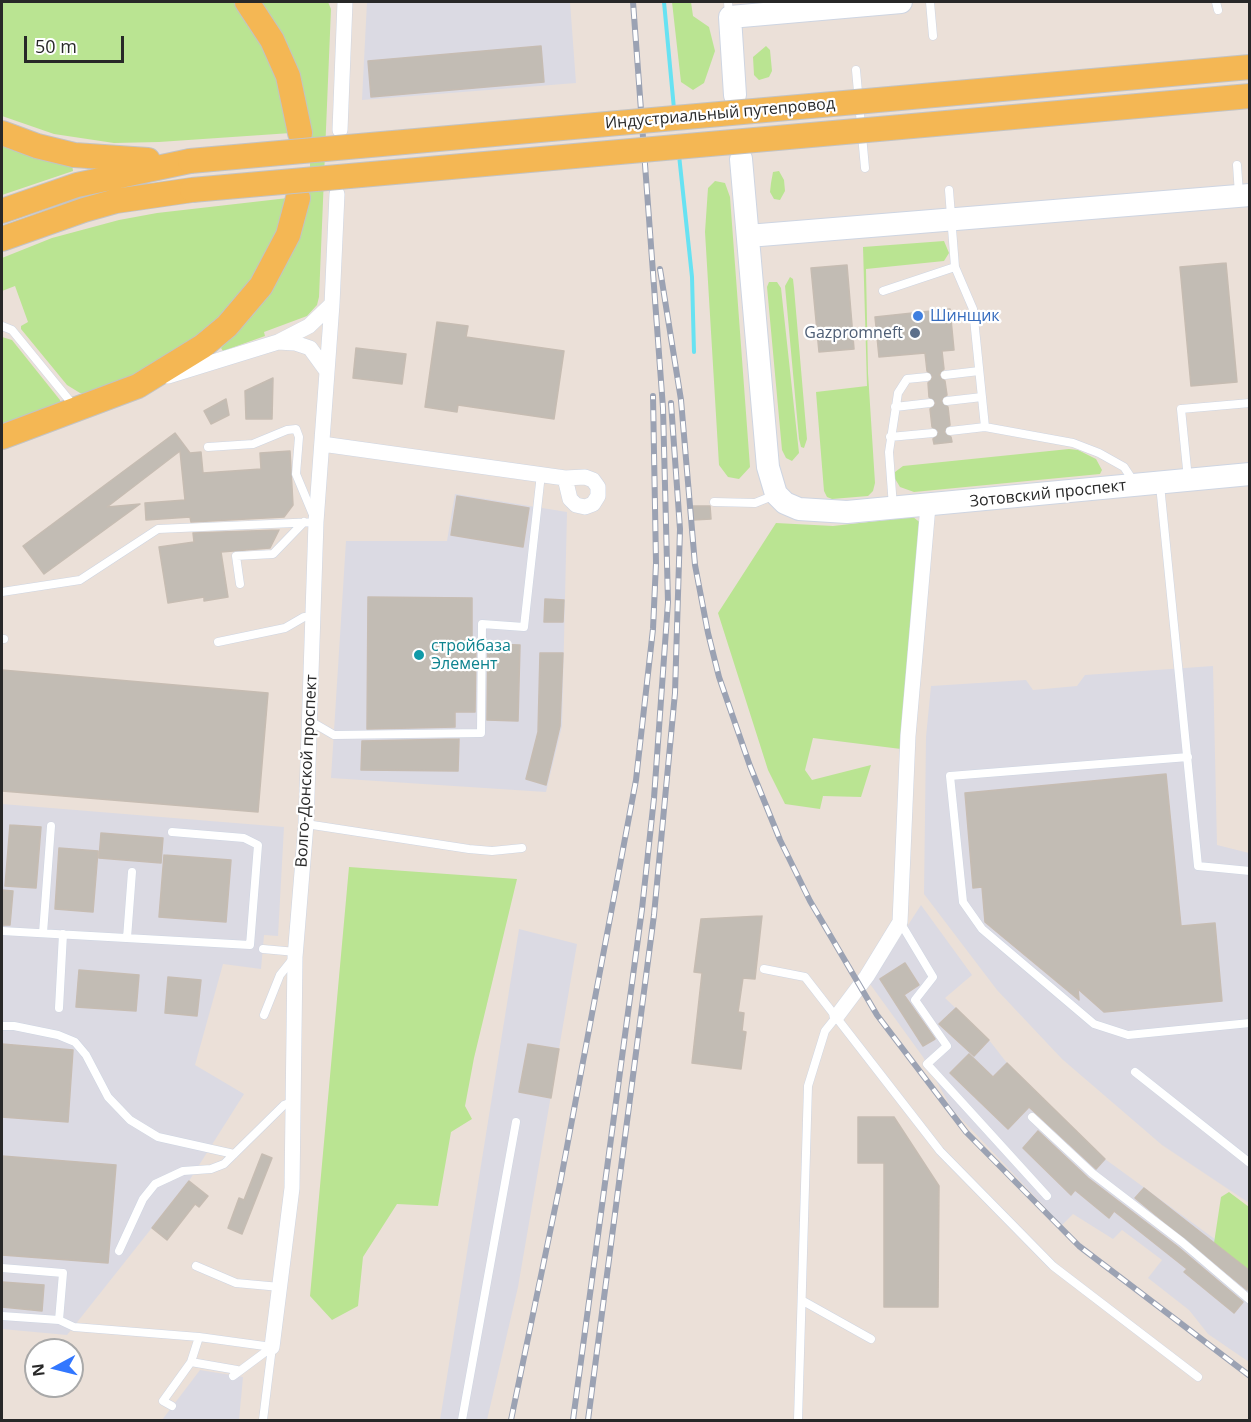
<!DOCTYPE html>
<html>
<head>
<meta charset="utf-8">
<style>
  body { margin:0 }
  #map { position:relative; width:1251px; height:1422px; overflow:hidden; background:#ebe0d8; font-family:"Open Sans",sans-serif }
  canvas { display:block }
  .frame { position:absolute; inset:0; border:3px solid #282828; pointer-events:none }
  .north { position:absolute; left:24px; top:1338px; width:60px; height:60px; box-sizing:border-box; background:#fff; border:2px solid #a9a9a9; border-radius:50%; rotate:263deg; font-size:16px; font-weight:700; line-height:24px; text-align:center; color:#282828 }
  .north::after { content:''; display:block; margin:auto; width:21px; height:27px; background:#3277ff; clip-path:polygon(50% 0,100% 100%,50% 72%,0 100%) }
  .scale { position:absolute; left:24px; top:36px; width:100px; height:27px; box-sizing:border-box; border:3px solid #282828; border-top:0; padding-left:8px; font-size:18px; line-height:21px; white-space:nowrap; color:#282828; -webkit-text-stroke:4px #fff; paint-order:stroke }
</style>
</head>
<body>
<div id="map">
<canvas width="1251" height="1422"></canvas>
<div class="frame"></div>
<div class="north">N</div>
<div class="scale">50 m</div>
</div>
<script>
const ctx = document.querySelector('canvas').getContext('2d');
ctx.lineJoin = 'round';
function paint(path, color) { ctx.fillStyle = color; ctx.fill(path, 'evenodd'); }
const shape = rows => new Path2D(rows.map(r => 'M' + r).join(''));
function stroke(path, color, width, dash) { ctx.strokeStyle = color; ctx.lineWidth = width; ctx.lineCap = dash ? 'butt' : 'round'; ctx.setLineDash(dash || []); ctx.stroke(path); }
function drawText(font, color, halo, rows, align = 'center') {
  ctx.font = font + ' "Open Sans",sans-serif'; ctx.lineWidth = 4.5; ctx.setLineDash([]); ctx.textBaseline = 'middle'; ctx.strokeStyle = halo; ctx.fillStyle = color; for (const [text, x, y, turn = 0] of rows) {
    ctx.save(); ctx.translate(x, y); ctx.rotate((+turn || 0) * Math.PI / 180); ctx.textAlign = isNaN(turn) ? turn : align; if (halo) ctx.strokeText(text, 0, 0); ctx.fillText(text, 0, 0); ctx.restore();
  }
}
paint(shape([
  [367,2,570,2,576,83,362,100],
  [455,494,567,512,562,726,546,792,331,778,346,541,447,541],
  [1213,666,1217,845,1249,853,1249,1203,1162,1145,1062,1059,997,990,924,894,926,737,931,686,1026,680,1033,690,1077,686,1085,675],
  [2,804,284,827,278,936,264,935,261,969,223,964,195,1065,244,1094,189,1181,67,1335,2,1329],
  [921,905,972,975,945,998,989,1040,1007,1063,1105,1159,1249,1264,1249,1362,1208,1334,1189,1310,1148,1278,1162,1260,1122,1230,1113,1239,1073,1214,1062,1225,952,1109,923,1057,870,984],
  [519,929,577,944,518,1287,487,1420,440,1420],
  [200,1370,243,1377,239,1420,162,1420]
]), '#dbdae3');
paint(shape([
  [2,2,235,2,276,70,291,133,159,142,114,143,54,134,2,116],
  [261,2,328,2,331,9,319,297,317,305,307,316,264,332,265,336,223,351,221,348,253,315,270,292,310,172,310,140],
  [672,2,691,2,693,16,709,27,715,51,704,83,693,90,681,82],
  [766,46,770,50,772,71,769,77,759,80,754,75,753,57],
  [2,144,72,164,73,171,2,195],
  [779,171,784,180,785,191,780,200,774,199,770,192,771,183,773,172],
  [715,181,725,183,730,197,750,467,739,479,728,477,719,465,705,232,708,188],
  [288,198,279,232,239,302,177,355,91,395,80,393,67,385,21,329,21,326,28,322,15,286,2,291,2,258,52,238,119,220,157,213],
  [944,241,949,253,944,261,866,269,868,373,875,483,873,491,868,496,832,499,827,497,824,491,816,392,867,386,863,247],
  [790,277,793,279,794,288,807,439,804,448,801,447,799,439,785,286],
  [769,282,777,282,781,288,799,453,792,461,786,458,782,450,767,287],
  [2,337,12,340,60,400,61,406,2,427],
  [1069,449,1078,450,1096,459,1102,470,1100,474,914,492,900,487,894,477,895,472,903,466],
  [913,517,922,524,901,749,813,738,805,770,812,780,871,765,861,797,823,796,820,809,785,804,768,770,718,613,776,523,833,526],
  [349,867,517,879,474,1058,465,1106,472,1119,451,1132,438,1206,397,1204,363,1257,358,1306,332,1320,310,1296],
  [1229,1192,1249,1207,1249,1271,1214,1243,1221,1197]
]), '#bae492');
stroke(shape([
  [664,2,674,109],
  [679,155,692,277,694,352]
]), '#67e2f2', 4);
const building = shape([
  [541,46,544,82,371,97,368,61,541,46],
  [1226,263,1237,382,1191,386,1180,267,1226,263],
  [847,265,854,349,819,352,811,268,847,265],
  [950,309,954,350,942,351,944,369,939,375,945,381,947,395,941,401,948,407,950,425,944,432,951,437,952,442,934,444,933,439,939,432,932,427,930,409,936,403,929,397,928,383,933,377,927,371,925,353,879,357,875,317,950,309],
  [437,322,468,326,466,337,564,351,554,419,458,405,457,412,425,407,437,322],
  [356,348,406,354,402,384,353,378,356,348],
  [273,378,272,419,246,419,245,391,273,378],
  [226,399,229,415,211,424,204,411,226,399],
  [175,433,190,453,201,452,203,473,261,469,260,453,290,451,293,505,284,517,191,522,190,517,146,520,145,503,185,500,180,451,107,507,140,504,44,574,23,546,175,433],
  [457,496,529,508,523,547,451,535,457,496],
  [693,506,710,506,711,519,693,520,693,506],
  [279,530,270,548,221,552,228,597,204,601,204,597,168,603,159,547,194,542,193,533,279,530],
  [368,597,472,598,472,644,476,644,475,712,455,712,455,727,367,729,368,597],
  [545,599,564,600,563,622,544,622,545,599],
  [488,644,520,645,518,721,487,720,488,644],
  [540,653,563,653,560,726,546,785,526,779,538,732,540,653],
  [2,670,268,693,258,812,2,791,2,670],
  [459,739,458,771,361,770,362,741,459,739],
  [1166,774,1181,926,1215,923,1222,1001,1104,1012,1078,989,1079,1000,985,922,982,887,973,888,965,793,1166,774],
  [10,825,41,827,36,888,5,886,10,825],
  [101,833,163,838,161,863,99,858,101,833],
  [59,848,98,851,93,912,55,909,59,848],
  [164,855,231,860,226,922,159,917,164,855],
  [2,890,13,891,10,925,2,925,2,890],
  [762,916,755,979,743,978,738,1012,744,1013,742,1031,746,1032,741,1069,692,1063,702,973,694,972,701,919,762,916],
  [905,963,919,985,904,995,935,1039,923,1046,880,979,905,963],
  [79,970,139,975,136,1011,76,1007,79,970],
  [168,977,201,980,197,1016,165,1013,168,977],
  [956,1008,989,1040,974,1056,939,1024,956,1008],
  [2,1044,73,1050,68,1122,2,1117,2,1044],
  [528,1044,559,1049,551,1098,519,1092,528,1044],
  [969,1054,993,1077,1007,1063,1105,1159,1096,1169,1029,1107,1008,1129,950,1073,969,1054],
  [858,1117,894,1117,939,1186,938,1307,884,1307,884,1163,858,1163,858,1117],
  [1038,1131,1088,1178,1178,1247,1243,1302,1234,1313,1184,1272,1187,1269,1114,1211,1109,1218,1075,1190,1071,1195,1023,1148,1038,1131],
  [262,1154,272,1158,242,1234,228,1228,239,1198,244,1200,262,1154],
  [2,1156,116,1165,108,1263,2,1255,2,1156],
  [189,1181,208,1196,199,1207,195,1204,167,1240,152,1228,189,1181],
  [1144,1188,1250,1271,1247,1290,1135,1198,1144,1188],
  [2,1282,44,1285,42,1311,2,1307,2,1282]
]);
paint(building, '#c2bcb4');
stroke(building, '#c6bcb2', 1.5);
const lane = shape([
  [728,2,729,15],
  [930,2,933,36],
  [1216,2,1218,10],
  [856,70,865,168],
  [1237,165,1239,194],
  [949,190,955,267,973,309,985,427],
  [883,291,955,267],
  [2,326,12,330,74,406],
  [945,375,979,371],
  [947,401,982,397],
  [895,407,930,403],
  [950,431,985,427,1073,443,1099,453,1124,467,1134,482],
  [890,437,933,433],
  [1188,479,1181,409,1250,403],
  [1160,485,1198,866,1250,871],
  [714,502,755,503,775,495],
  [893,507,889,452,898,393,907,379,927,377],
  [240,584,236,556,273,554,304,522],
  [2,592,80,580,158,529,316,522,296,474,299,437,296,429,287,430,253,444,208,447],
  [2,639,4,639],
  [218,642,285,628,304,617,313,617],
  [310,721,334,735,481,733,482,624,524,627,541,474],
  [1188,757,950,776,963,902,982,929,1094,1024,1128,1035,1250,1023],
  [306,824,469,849,492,851,522,848],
  [900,922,933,977,915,1000,947,1046,927,1064,1047,1196],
  [2,931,250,945,258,845,244,838,172,832],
  [43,933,51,826],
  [127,938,132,872],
  [263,949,296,952],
  [764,969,805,977,940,1151,1053,1266,1198,1377],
  [59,1008,63,934],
  [264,1015,280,975,292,960],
  [2,1026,14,1026,58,1035,75,1042,86,1055,108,1097,130,1120,158,1137,234,1154],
  [1135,1072,1250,1163],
  [1032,1117,1092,1173,1182,1242,1250,1300],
  [119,1251,143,1199,155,1184,183,1171,211,1169,224,1164,284,1105,292,1102],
  [196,1266,236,1283,280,1287],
  [2,1268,63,1273,59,1320],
  [803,1301,871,1339],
  [2,1316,59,1320,74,1327,199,1337,272,1347],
  [191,1362,237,1370],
  [233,1376,272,1347],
  [172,1406,163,1401,191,1362,199,1337],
  [263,1420,272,1347],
  [462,1420,516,1122],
  [798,1420,808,1086,825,1031,837,1016]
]);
const street = shape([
  [340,130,345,2],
  [278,342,295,343,310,348,326,370],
  [168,376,278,342,309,326,332,304],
  [322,444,565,478,585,477,593,480,598,487,598,496,593,504,585,507,576,505,570,499,565,478],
  [837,1016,867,976,900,922,908,736,928,506],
  [272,1347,292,1188,295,957,306,824,316,522,332,304,337,194]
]);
const secondary = shape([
  [735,95,730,17,901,2],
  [741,159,768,467,776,494,785,503,799,509,847,512,1250,474],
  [748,236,1250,195]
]);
const primary = shape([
  [247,2,272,40,288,76,300,133],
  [2,133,37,146,74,155,148,160],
  [2,211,77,185,190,161],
  [2,239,84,210,116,201,192,190],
  [2,437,138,386,203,346,227,326,261,286,288,235,298,198]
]);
stroke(lane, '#ced5e2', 9);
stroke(street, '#ced5e2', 16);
stroke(secondary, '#ced5e2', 24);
stroke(primary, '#c3c3c3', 26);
stroke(lane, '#fff', 8);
stroke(street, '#fff', 15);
stroke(secondary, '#fff', 22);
stroke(primary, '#f4b754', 24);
const rail = shape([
  [660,269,681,400,695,565,708,633,719,677,750,766,780,840,810,901,877,1015,966,1132,1079,1246,1250,1376],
  [511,1420,560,1184,636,780,653,629,656,563,653,396],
  [573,1420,642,909,654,798,668,602,663,408,633,2],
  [588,1420,654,915,675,693,680,529,671,403]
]);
stroke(rail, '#9ba2b3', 6);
stroke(rail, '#fff', 4, [11]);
const primaryBridge = shape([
  [190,161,1250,67],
  [192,190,1250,96]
]);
stroke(primaryBridge, '#c3c3c3', 26, []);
stroke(primaryBridge, '#f4b754', 24);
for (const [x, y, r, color] of [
  [918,316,6,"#3f7fe0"],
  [915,333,6,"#5c6f8a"],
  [419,655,6,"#0f9aa8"]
]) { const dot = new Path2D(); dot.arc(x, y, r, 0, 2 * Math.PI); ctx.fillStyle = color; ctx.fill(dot); stroke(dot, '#fff', 2); }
drawText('16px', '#282828', '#fff', [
  ["Индустриальный путепровод",720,114,-5],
  ["Зотовский проспект",1048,494,-6],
  ["Волго-Донской проспект",307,771,-87]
]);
drawText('16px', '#366cbe', '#fff', [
  ["Шинщик",930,316]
], 'left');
drawText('16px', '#4e5e75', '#fff', [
  ["Gazpromneft",903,333]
], 'right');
drawText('16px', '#0d838f', '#fff', [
  ["стройбаза",431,646],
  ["Элемент",431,664]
], 'left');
</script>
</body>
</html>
